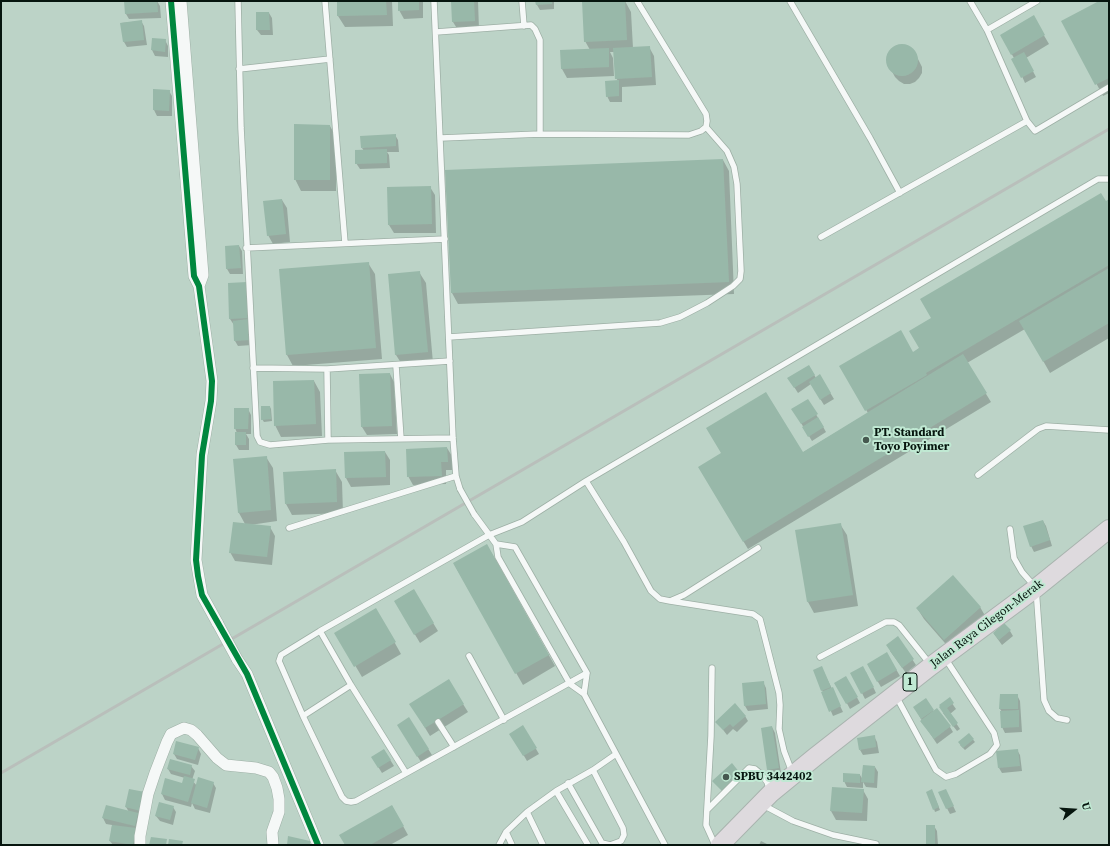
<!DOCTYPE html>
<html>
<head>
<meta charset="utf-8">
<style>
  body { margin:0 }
  #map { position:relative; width:1110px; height:846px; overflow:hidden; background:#bcd3c7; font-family:"Source Serif 4",serif }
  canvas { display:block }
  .frame { position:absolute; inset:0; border:2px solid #06150e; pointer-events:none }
  .north { position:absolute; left:1054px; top:790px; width:40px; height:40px; -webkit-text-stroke:3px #c0e9d3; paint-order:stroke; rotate:73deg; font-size:11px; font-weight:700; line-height:16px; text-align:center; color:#06150e }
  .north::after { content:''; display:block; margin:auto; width:14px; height:18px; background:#06150e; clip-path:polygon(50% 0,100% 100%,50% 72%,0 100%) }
</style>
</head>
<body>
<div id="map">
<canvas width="1110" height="846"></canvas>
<div class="frame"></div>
<div class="north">U</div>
</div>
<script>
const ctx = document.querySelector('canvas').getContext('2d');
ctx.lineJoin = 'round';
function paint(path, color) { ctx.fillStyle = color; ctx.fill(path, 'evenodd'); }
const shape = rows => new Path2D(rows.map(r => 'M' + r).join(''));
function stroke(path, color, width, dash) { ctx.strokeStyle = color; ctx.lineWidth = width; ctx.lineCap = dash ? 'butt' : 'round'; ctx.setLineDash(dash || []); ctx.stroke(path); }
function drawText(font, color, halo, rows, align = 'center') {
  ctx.font = font + ' "Source Serif 4",serif'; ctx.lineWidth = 4; ctx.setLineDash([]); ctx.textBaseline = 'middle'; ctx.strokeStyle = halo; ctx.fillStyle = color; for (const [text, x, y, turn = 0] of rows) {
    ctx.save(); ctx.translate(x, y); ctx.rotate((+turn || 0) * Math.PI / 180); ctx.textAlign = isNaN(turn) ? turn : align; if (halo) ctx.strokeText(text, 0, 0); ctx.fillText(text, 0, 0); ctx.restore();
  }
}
paint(shape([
  [157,1,160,6,161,18,129,19,126,14,125,2],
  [338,1,392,1,393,26,345,27,338,16],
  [399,1,423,1,423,18,404,19,399,10],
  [452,1,478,1,479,29,458,30,453,22],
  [536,1,554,1,554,9,540,10,537,5],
  [613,1,625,1,631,12,633,48,649,47,654,56,656,85,622,87,622,102,610,102,607,96,618,81,616,78,614,52,610,52,613,58,614,76,567,78,562,69,561,51,590,50,585,41],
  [1101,1,1109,1,1109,93,1103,96,1063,21],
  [269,13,272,18,273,35,261,35,257,30],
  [1033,17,1049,44,1026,58,1036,77,1025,83,1014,58,1001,36],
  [141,21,144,26,147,45,127,47,124,42,121,23],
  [153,39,165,40,168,46,168,57,155,56,152,50],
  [900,46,905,46,911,48,915,53,922,67,922,73,919,78,915,82,910,84,904,84,899,81,895,77,887,62,888,57,890,51,894,48],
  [154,90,169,91,172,96,172,116,157,116,154,110],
  [330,126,336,137,336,191,301,191,295,179],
  [395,135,398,140,399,152,387,152,389,155,390,168,360,169,356,163,364,151,362,148],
  [723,160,729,171,734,294,458,304,452,293,446,171],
  [430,187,435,195,436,233,394,233,389,225],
  [282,200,287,208,290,242,273,244,268,235],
  [1109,200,1109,338,1050,373,1025,329,967,363,991,402,748,549,699,467,802,453,868,413,841,367,913,353],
  [239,246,242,251,243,274,230,274,227,269,226,247],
  [368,263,375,274,382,359,293,366,287,355,280,270],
  [419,272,426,283,433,363,403,366,396,355],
  [247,283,252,345,238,346,235,341,234,325,230,319],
  [809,366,816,378,820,376,834,399,824,405,811,384,798,393,789,379],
  [390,374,394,382,397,434,367,435,362,427],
  [314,381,320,392,322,436,281,437,275,425],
  [808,400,826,432,812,441,793,410],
  [270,407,271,409,272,421,264,422,262,419],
  [248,409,251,415,251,434,246,434,249,439,249,450,239,450,236,445,237,433,235,428],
  [447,448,452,456,452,470,446,470,446,484,413,485,408,476],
  [385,452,390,460,390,485,351,487,346,478,345,453],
  [266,457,273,468,277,521,250,525,270,527,275,536,272,565,235,561,230,552,245,524,239,513,234,460],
  [335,470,342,482,343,513,292,515,286,504],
  [1043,521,1046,526,1052,546,1034,552,1031,546],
  [840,524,847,535,858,606,814,613,808,602],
  [487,545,555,666,523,685,454,564],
  [413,590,438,631,420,643,395,601],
  [980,607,987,619,951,650,924,619,917,608],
  [376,609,401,654,362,677,336,633],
  [1010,631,1013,636,1002,645,994,634],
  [898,638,916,665,906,673,890,651],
  [887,654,900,676,881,687,868,665],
  [822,668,843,712,833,716,822,690],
  [866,672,876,693,865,699,862,693],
  [846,677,860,703,850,709,836,683],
  [763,682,766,688,768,709,748,711,745,706],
  [1017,695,1020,701,1022,732,1005,733,1002,727,1002,712,1000,709],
  [926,699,934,712,950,727,953,732,937,744,925,726,917,712],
  [949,699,956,709,950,714,960,729,957,731,943,713],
  [463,704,468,712,430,736,416,713],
  [745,716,748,721,737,732,733,729,727,735,717,722],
  [409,719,432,755,421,762,399,726],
  [523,727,539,754,527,761,511,734],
  [772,727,775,733,781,773,771,775,768,769],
  [969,735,975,742,965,750,960,745],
  [874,736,877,742,879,753,863,755,860,750],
  [198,748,201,754,198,765,177,759,174,754],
  [384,750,394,766,382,773,372,757],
  [1017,750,1020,755,1022,771,1002,773,999,768],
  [191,766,195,771,192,780,197,786,213,783,216,788,210,813,195,809,192,803,191,807,165,800,162,794,183,785,185,778,171,774,168,769],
  [875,767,878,772,877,788,866,787,863,782,863,788,847,787,844,781,860,775,863,780],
  [833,788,863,790,868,799,867,821,836,820,831,811],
  [130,790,144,816,138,815,140,819,137,845,113,845,110,841,112,825,106,824,103,818,129,812,126,807],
  [933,793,940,810,935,812,934,809],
  [939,793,948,795,956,812,950,814],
  [392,806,408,835,390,845,346,845],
  [173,807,176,812,173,825,160,821,156,816],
  [934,826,937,831,938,845,927,845],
  [761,841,769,845,759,845]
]), '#0003');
paint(shape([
  [124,1,157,1,158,12,125,14],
  [337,1,386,1,387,15,337,16],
  [398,1,419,1,419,10,398,11],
  [451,1,474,1,475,21,452,22],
  [535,1,552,1,552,4,536,5],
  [582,1,625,1,627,40,584,42],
  [1099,1,1109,1,1109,78,1095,85,1061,21],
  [256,12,269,12,270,30,256,30],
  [1034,15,1045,35,1011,55,1000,35],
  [142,20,144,40,123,42,120,23],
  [152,38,166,39,165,52,151,50],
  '886 60a16 16 0 1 1 32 0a16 16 0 1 1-32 0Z',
  [650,46,652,77,615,79,613,48],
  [609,48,609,67,561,69,560,50],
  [1024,52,1034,71,1021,78,1011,59],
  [619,80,619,96,606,97,605,81],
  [153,89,170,90,169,111,153,110],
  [294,124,330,125,330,180,294,180],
  [396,134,396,146,361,148,360,136],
  [387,149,387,163,355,164,355,150],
  [723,159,729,282,451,293,445,170],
  [431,186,432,224,388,225,387,187],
  [1101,193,1106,201,1109,199,1109,265,926,373,927,375,865,411,839,366,901,330,913,352,919,348,909,331,931,318,920,299],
  [282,199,286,234,267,236,263,201],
  [239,245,241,268,226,269,225,246],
  [369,262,376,348,286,355,279,269],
  [1109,268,1109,323,1043,362,1019,321],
  [420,271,428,352,395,355,388,274],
  [247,282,249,318,229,319,228,283],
  [248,319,250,340,234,341,233,321],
  [963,354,987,393,743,542,698,467,721,453,706,428,766,392,803,452],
  [809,365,815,375,794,388,787,378],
  [390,373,392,426,361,427,359,374],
  [820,374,831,393,820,400,809,382],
  [314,380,316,424,274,426,273,381],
  [808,399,818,414,801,424,791,409],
  [261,406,270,406,271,419,261,420],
  [234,408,249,408,248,429,234,429],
  [818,417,824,427,808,437,802,427],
  [235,432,246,432,246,445,235,445],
  [447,447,448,462,441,462,442,476,407,477,406,449],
  [385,451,386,477,345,478,344,452],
  [267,456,271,510,238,513,233,459],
  [336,469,337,502,285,504,283,472],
  [1043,520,1050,540,1030,547,1023,526],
  [233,522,271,526,267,557,229,553],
  [841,523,853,595,807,602,795,530],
  [487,544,549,655,515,674,453,563],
  [953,575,981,607,944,640,916,608],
  [414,589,434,623,414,635,394,601],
  [376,608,396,642,354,667,334,633],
  [1004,623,1011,630,999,640,993,633],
  [898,636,914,659,902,668,886,645],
  [887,652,897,670,877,682,867,664],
  [822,666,831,687,821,691,813,670],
  [863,666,874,687,861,694,850,673],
  [846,676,858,697,846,704,834,683],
  [449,679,464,704,425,728,409,704],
  [764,681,766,704,744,706,742,683],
  [833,687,841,706,829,712,821,692],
  [1000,694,1018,694,1018,709,999,709],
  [950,697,954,703,947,708,958,723,953,727,939,707,940,706,939,705],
  [926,698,934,710,921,719,913,707],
  [735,703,746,716,733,727,730,724,723,730,715,722],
  [937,708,951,726,934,739,920,721],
  [1019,710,1019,727,1001,728,1000,711],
  [409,717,429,749,417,757,397,725],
  [523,725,537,748,523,756,509,734],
  [772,726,779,768,767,770,761,728],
  [969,733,974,739,963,748,958,742],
  [875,735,876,747,859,750,857,738],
  [176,741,199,747,195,760,173,754],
  [384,749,391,760,378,768,371,757],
  [1018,749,1020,766,998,768,996,751],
  [170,759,192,765,190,775,167,769],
  [732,763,740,773,722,791,712,781],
  [863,765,875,766,874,783,861,782],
  [843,773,860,774,860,783,843,782],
  [184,776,195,779,188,802,161,794,165,778,182,783],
  [198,777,214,782,207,808,191,803],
  [832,787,864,789,862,813,830,811],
  [129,789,145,792,141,811,125,807],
  [932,789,939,807,933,810,926,792],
  [946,789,954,806,946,809,938,792],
  [159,802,174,806,170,820,155,816],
  [106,805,138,813,135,826,102,818],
  [392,805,404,826,370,845,345,845,339,835],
  [112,825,136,828,133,845,109,841],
  [926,825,935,825,935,845,926,845],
  [288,836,310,841,310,845,287,845],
  [151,837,167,839,166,845,149,845],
  [169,839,183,841,182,845,168,845]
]), '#98b8a9');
const service = shape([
  [238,1,241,128,257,436,260,442,270,445,328,440,453,438],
  [325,1,345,243],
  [434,1,453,438,456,476,460,489],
  [522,1,524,26],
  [790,1,870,138,900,193],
  [970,1,987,30,1027,121],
  [987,30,1037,1],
  [436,32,531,25,535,29,540,40,540,134],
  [239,69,330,59],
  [441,138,540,134,689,135,701,131,706,127,707,121,706,114,637,1],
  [821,237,1027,121,1035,131,1109,87],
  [246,248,445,239],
  [449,337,660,323,680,317,707,303,733,286,740,279,741,271,737,184,734,167,727,151,706,127],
  [396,366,401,439],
  [253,368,327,369,450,361],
  [327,369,328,440],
  [978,475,1038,429,1046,426,1109,430],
  [586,481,624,542,651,591,660,599,670,601,684,595,758,548],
  [474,514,496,544,498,557,570,684,584,694,665,845],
  [289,528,456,476],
  [1010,529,1014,558,1022,572,1036,588,1044,700,1049,711,1057,718,1067,720],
  [496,544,515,547,587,673,584,694],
  [670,601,753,614,760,619,779,693,780,705,779,729,784,751,792,772],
  [320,631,351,685,406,773],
  [469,656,504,720],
  [820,657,886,622,894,622,899,625,930,664],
  [712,668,711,736,706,825,715,845],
  [587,673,356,801,351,802,346,801,342,797,303,716,279,661,281,655,320,631,489,535,522,522,586,481,1098,179,1109,179],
  [896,696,936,770,946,777,956,774,990,754,997,745,994,733,945,658],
  [303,716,351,685],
  [438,722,454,747],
  [568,783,602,843,610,845,621,841,624,835,623,828,593,770],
  [556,791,588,845],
  [763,805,793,821,833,835,876,844],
  [707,810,749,768,755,769,761,774,767,782,770,791],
  [527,812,543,845],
  [506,832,512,845],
  [499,845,506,832,527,812,556,791,593,770,616,754]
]);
const minor = shape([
  [171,1,194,276,199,286,212,381,211,401,202,455,196,560,202,595,218,624],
  [181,1,203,275,199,286],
  [237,659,247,674,318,845],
  [140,845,140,836,148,794,155,773,167,742,171,734,184,728,191,730,197,735,217,758,226,765,256,768,269,772,273,777,277,788,279,799,279,812,272,832,273,845]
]);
const trunk = shape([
  [720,845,771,793,815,757,931,666,1036,588,1109,529]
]);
stroke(service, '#9dafa5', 7);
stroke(minor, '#9dafa5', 12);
stroke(trunk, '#a8b3ae', 20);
stroke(service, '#f5f8f7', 5.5);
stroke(minor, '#f5f8f7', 11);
stroke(trunk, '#dedade', 18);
stroke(shape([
  [1,773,1109,129]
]), '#b9bfbb', 3);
const serviceBridge = shape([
  [460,489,474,514]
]);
const minorBridge = shape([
  [218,624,237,659]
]);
stroke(serviceBridge, '#9dafa5', 7, []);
stroke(minorBridge, '#9dafa5', 12, []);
stroke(serviceBridge, '#f5f8f7', 5.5);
stroke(minorBridge, '#f5f8f7', 11);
stroke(shape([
  [171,1,194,276,199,286,212,381,211,401,202,455,196,560,198,576,202,595,247,674,318,845]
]), '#00873e', 6);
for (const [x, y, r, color] of [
  [866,440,4,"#46584f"],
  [726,777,4,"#46584f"]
]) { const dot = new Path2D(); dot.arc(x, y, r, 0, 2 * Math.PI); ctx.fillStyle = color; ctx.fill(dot); stroke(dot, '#c0e9d3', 1.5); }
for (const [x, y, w] of [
  [910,682,14]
]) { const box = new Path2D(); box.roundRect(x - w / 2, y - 9, w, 18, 3); ctx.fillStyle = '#c0e9d3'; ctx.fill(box); stroke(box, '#06150e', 1); }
drawText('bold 11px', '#06150e', null, [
  ["1",910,682]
]);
drawText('bold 12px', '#06150e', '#c0e9d3', [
  ["PT. Standard",874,433],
  ["Toyo Poyimer",874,447],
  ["SPBU 3442402",734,777]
], 'left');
drawText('12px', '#06150e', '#c0e9d3', [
  ["Jalan Raya Cilegon-Merak",987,624,-37]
]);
</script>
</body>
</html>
